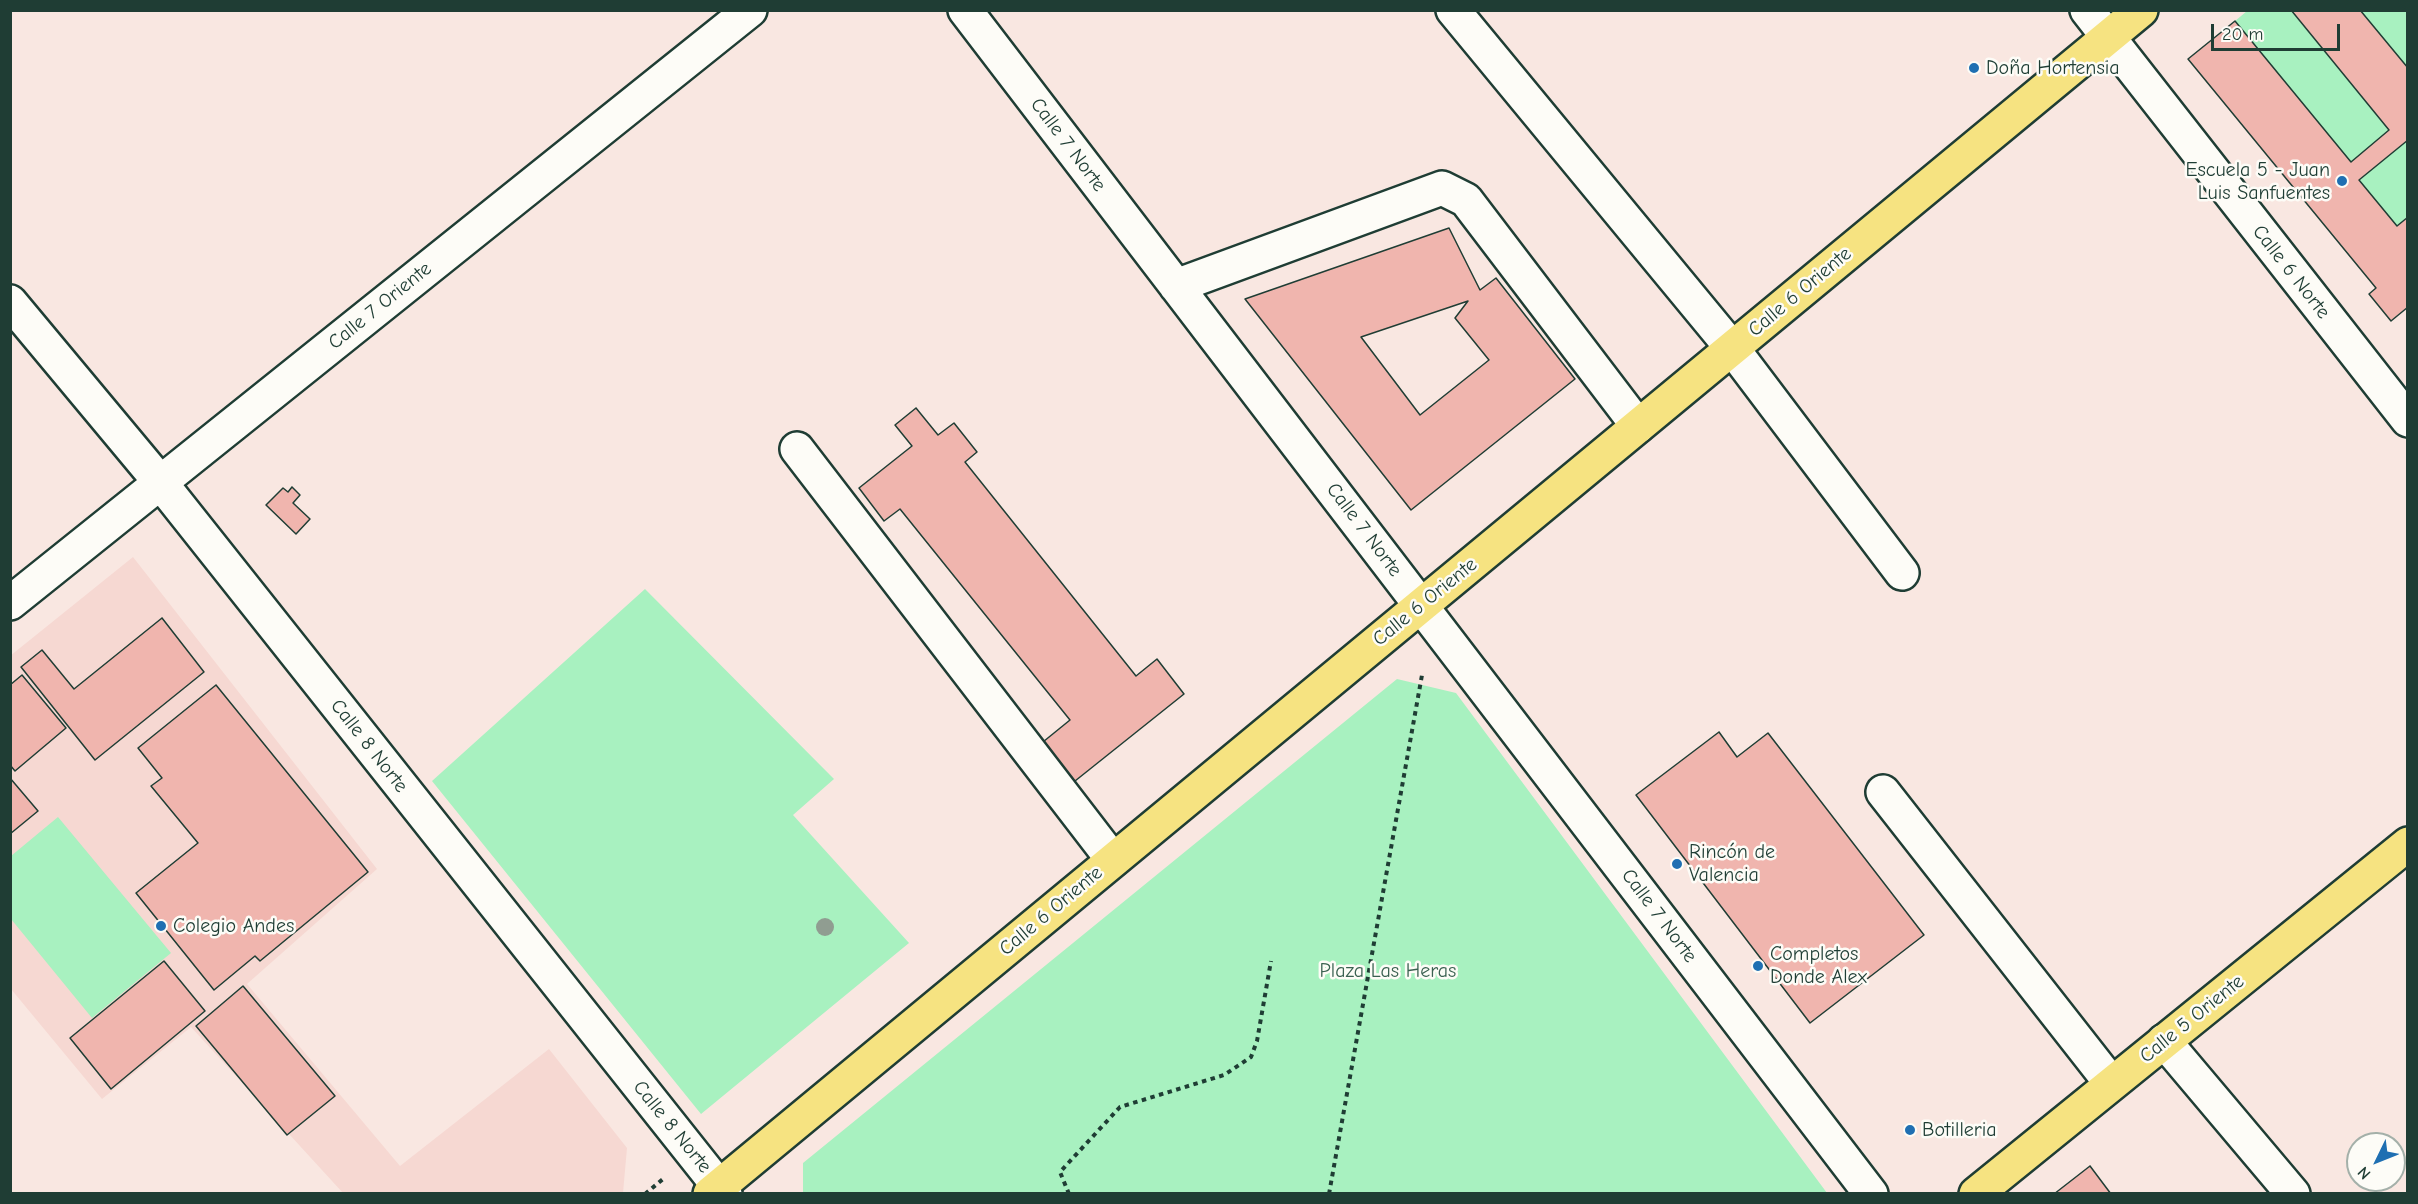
<!DOCTYPE html>
<html>
<head>
<meta charset="utf-8">
<style>
  body { margin:0 }
  #map { position:relative; width:2418px; height:1204px; overflow:hidden; background:#f9e7e1; font-family:"Comic Neue",sans-serif }
  canvas { display:block }
  .frame { position:absolute; inset:0; border:12px solid #1f3d34; pointer-events:none }
  .north { position:absolute; left:2346px; top:1132px; width:60px; height:60px; box-sizing:border-box; background:#fdfcf7; border:2px solid #a4b0a9; border-radius:50%; rotate:227deg; font-size:16px; font-weight:700; line-height:24px; text-align:center; color:#1f3d34 }
  .north::after { content:''; display:block; margin:auto; width:21px; height:27px; background:#1f6fb2; clip-path:polygon(50% 0,100% 100%,50% 72%,0 100%) }
  .scale { position:absolute; left:2211px; top:24px; width:129px; height:27px; box-sizing:border-box; border:3px solid #1f3d34; border-top:0; padding-left:8px; font-size:18px; line-height:21px; white-space:nowrap; color:#1f3d34; -webkit-text-stroke:4px #fdfcf7; paint-order:stroke }
</style>
</head>
<body>
<div id="map">
<canvas width="2418" height="1204"></canvas>
<div class="frame"></div>
<div class="north">N</div>
<div class="scale">20 m</div>
</div>
<script>
const ctx = document.querySelector('canvas').getContext('2d');
ctx.lineJoin = 'round';
function paint(path, color) { ctx.fillStyle = color; ctx.fill(path, 'evenodd'); }
const shape = rows => new Path2D(rows.map(r => 'M' + r).join(''));
function stroke(path, color, width, dash) { ctx.strokeStyle = color; ctx.lineWidth = width; ctx.lineCap = dash ? 'butt' : 'round'; ctx.setLineDash(dash || []); ctx.stroke(path); }
function drawText(font, color, halo, rows, align = 'center') {
  ctx.font = font + ' "Comic Neue",sans-serif'; ctx.lineWidth = 5; ctx.setLineDash([]); ctx.textBaseline = 'middle'; ctx.strokeStyle = halo; ctx.fillStyle = color; for (const [text, x, y, turn = 0] of rows) {
    ctx.save(); ctx.translate(x, y); ctx.rotate((+turn || 0) * Math.PI / 180); ctx.textAlign = isNaN(turn) ? turn : align; if (halo) ctx.strokeText(text, 0, 0); ctx.fillText(text, 0, 0); ctx.restore();
  }
}
paint(shape([
  [133,557,377,869,247,984,400,1166,549,1049,627,1148,623,1193,343,1193,191,1027,102,1099,11,989,10,656]
]), '#f6d8d2');
paint(shape([
  [2247,11,2291,11,2389,130,2351,162,2235,21],
  [2360,11,2407,11,2407,68],
  [2407,140,2407,217,2397,226,2359,180],
  [645,589,834,779,793,815,909,943,701,1114,432,781],
  [1397,679,1456,693,1827,1193,803,1193,803,1163],
  [58,817,171,953,92,1018,11,919,11,856]
]), '#a8f1c0');
const building = shape([
  [2291,10,2360,10,2408,68,2408,140,2359,180,2397,226,2408,217,2408,307,2391,321,2369,294,2376,288,2188,59,2235,21,2351,162,2389,130,2291,10],
  [1449,228,1480,290,1496,278,1575,379,1411,510,1245,299,1449,228],
  [1468,301,1455,318,1489,360,1420,415,1361,337,1468,301],
  [916,408,938,435,954,423,977,452,965,462,1136,676,1157,659,1184,694,1070,785,1038,746,1070,720,900,509,884,521,859,488,912,446,895,425,916,408],
  [292,487,300,495,293,503,310,519,296,534,266,505,283,488,288,492,292,487],
  [162,618,204,672,95,760,21,667,42,650,74,689,162,618],
  [22,675,66,728,15,771,10,765,10,685,22,675],
  [216,685,368,872,260,961,255,956,214,990,136,893,198,843,151,786,162,778,138,748,216,685],
  [1719,732,1737,757,1768,733,1924,935,1810,1023,1636,795,1719,732],
  [10,778,38,811,10,834,10,778],
  [164,961,205,1011,111,1089,70,1038,164,961],
  [243,986,335,1096,287,1135,196,1026,243,986],
  [2090,1166,2111,1194,2054,1194,2090,1166]
]);
paint(building, '#f0b5ae');
stroke(building, '#1f3d34', 1.5);
const minor = shape([
  [965,10,1871,1194],
  [1453,10,1732,348,1902,573],
  [2087,10,2408,420],
  [1176,286,1442,188,1466,200,1638,426],
  [10,302,160,482,725,1194],
  [797,449,1113,860],
  [10,603,750,10],
  [1883,792,2111,1083],
  [2164,1041,2293,1194]
]);
const major = shape([
  [710,1194,2141,10],
  [1976,1194,2408,844]
]);
stroke(minor, '#1f3d34', 38);
stroke(major, '#1f3d34', 38);
stroke(shape([
  [645,1194,663,1179],
  [1069,1194,1060,1172,1120,1107,1224,1075,1251,1057,1257,1041,1271,961],
  [1329,1194,1422,675]
]), '#1f3d34', 4, [4.5, 4.5]);
stroke(minor, '#fdfcf7', 33);
stroke(major, '#f6e381', 33);
ctx.fillStyle = '#909d91';
for (const [x, y] of [
  [825,927]
]) { ctx.beginPath(); ctx.arc(x, y, 9, 0, 2 * Math.PI); ctx.fill(); }
for (const [x, y, r, color] of [
  [1974,68,6,"#1f6fb2"],
  [2342,181,6,"#1f6fb2"],
  [1677,864,6,"#1f6fb2"],
  [161,926,6,"#1f6fb2"],
  [1758,966,6,"#1f6fb2"],
  [1910,1130,6,"#1f6fb2"]
]) { const dot = new Path2D(); dot.arc(x, y, r, 0, 2 * Math.PI); ctx.fillStyle = color; ctx.fill(dot); stroke(dot, '#fdfcf7', 2); }
drawText('20px', '#1f3d34', '#fdfcf7', [
  ["Doña Hortensia",1986,68],
  ["Escuela 5 - Juan",2330,170,"right"],
  ["Luis Sanfuentes",2330,193,"right"],
  ["Rincón de",1689,852],
  ["Valencia",1689,875],
  ["Colegio Andes",173,926],
  ["Completos",1770,954],
  ["Donde Alex",1770,977],
  ["Botilleria",1922,1130]
], 'left');
drawText('20px', '#1f3d34', '#fdfcf7', [
  ["Calle 7 Norte",1068,145,53],
  ["Calle 6 Norte",2291,272,52],
  ["Calle 6 Oriente",1800,292,-40],
  ["Calle 7 Oriente",380,306,-39],
  ["Calle 7 Norte",1364,530,53],
  ["Calle 6 Oriente",1425,602,-39],
  ["Calle 8 Norte",369,746,52],
  ["Calle 6 Oriente",1051,911,-40],
  ["Calle 7 Norte",1659,916,53],
  ["Calle 5 Oriente",2192,1019,-39],
  ["Calle 8 Norte",672,1127,51]
]);
drawText('20px', '#3a6150', '#fdfcf7', [
  ["Plaza Las Heras",1388,971]
]);
</script>
</body>
</html>
